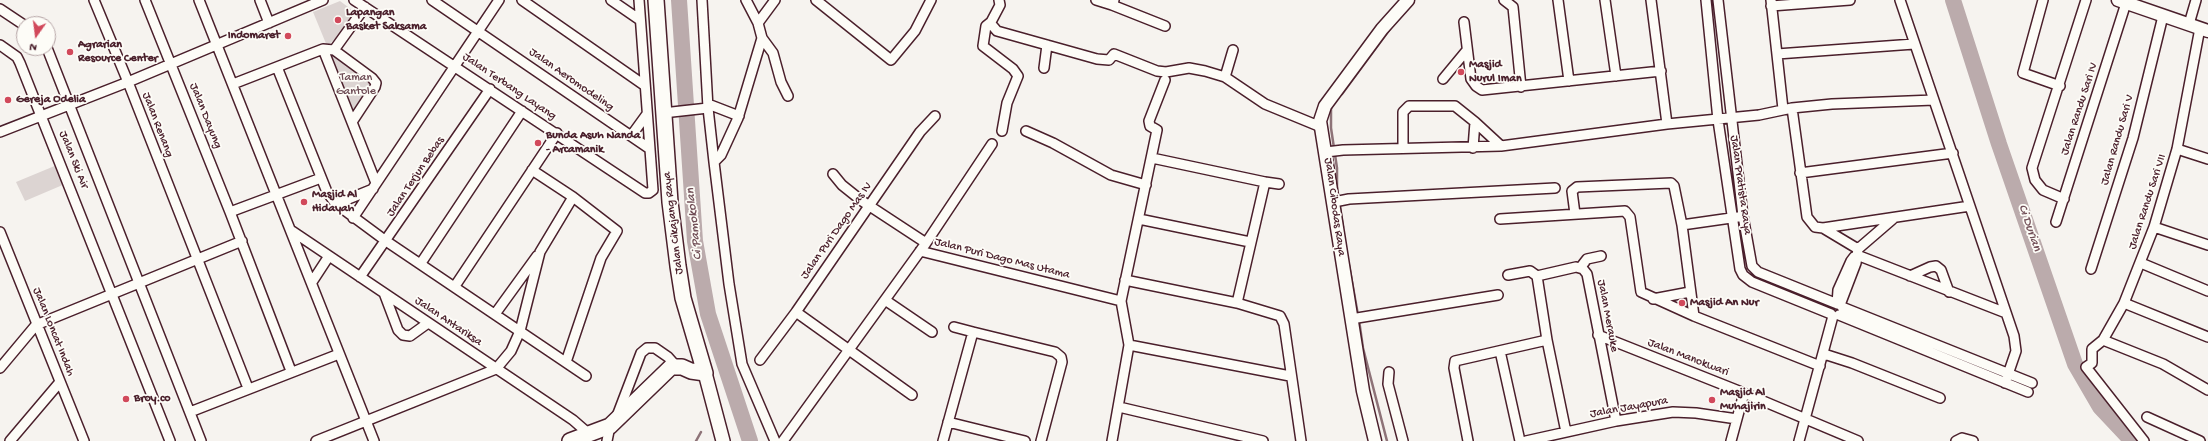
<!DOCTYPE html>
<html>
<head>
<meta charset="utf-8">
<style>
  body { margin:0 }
  #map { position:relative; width:2208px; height:441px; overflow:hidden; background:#f6f3ef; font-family:"Gochi Hand",sans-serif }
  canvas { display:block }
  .north { position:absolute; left:16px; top:16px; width:40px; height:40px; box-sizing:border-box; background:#fdfcf7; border:1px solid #b5a4a5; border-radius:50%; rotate:194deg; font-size:11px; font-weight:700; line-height:16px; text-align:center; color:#4a1f2b }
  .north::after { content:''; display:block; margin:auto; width:14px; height:18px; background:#d1495b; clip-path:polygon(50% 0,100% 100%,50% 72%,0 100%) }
</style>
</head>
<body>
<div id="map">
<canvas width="2208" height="441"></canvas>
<div class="north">N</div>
</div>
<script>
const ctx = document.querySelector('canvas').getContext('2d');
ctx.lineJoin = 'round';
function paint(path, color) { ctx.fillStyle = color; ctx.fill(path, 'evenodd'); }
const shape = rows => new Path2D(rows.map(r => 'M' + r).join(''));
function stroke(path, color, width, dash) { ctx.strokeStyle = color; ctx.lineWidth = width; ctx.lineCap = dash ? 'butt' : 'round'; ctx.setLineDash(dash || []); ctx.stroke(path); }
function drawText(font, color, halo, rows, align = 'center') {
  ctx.font = font + ' "Gochi Hand",sans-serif'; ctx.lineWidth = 3.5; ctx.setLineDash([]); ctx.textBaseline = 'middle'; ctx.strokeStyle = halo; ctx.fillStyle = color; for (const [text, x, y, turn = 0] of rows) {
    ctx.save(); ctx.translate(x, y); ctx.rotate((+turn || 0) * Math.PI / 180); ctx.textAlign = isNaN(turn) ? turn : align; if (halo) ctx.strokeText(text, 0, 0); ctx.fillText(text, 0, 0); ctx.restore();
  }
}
paint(shape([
  [340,1,356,13,335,39,327,46,313,12],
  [334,55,371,82,353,112,332,61,332,56],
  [57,165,65,184,25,201,16,182]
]), '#dcd4d2');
stroke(shape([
  [1342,94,1390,29],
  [1331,107,1331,128,1337,168,1337,191],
  [1339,202,1343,227],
  [1349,265,1358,315],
  [1359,320,1363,348,1387,441],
  [696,441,701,432]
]), '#8e7378', 2.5);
stroke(shape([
  [679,0,695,241,708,314,750,441],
  [1953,0,1999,144,2075,364,2100,407,2132,441]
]), '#bbabac', 16);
const minor = shape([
  [94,0,128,82,248,388],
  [145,0,230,212,291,371],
  [199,0,374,441],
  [260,0,269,23],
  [354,0,645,193,649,193,653,190,639,0],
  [432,0,650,149],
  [522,0,644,85],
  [611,0,640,20],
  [702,0,708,108,714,162,729,284,742,364,775,441],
  [746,0,758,23,762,38,773,53,781,82,788,96],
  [816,0,891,60,915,31,931,0],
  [999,0,1000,5,991,22,991,24,997,31,1097,59,1109,60,1114,54,1157,71,1166,72,1189,68,1205,71,1225,77,1265,104,1321,127],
  [1096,0,1112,5,1114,0],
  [1504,0,1513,7,1521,87],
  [1558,0,1569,81],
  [1605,0,1616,76],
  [1651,0,1667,124],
  [1706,0,1718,120,1740,269,1743,275,1752,282,1831,314],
  [1718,0,1743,216,1752,266,1758,272,1835,303],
  [1771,0,1783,109],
  [1900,0,2014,336,2016,351,2005,383],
  [2043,0,2023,73,2060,86],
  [1112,5,1165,26],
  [1771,6,1850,0],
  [0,9,24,25],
  [991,22,986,26,983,46,1013,69,1018,76,1007,103,1002,131],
  [1464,22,1471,79,1476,86,1482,90,1661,71],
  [758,23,775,0],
  [2189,24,2196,0],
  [0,45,17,57,20,63,170,441],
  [47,48,201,441],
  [323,49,376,183],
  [334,50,372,78,376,83,375,87,352,122],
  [1777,54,1914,44],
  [277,67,327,192,336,204,386,241,586,376],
  [1044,68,1047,45],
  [1225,77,1233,50],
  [1443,79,1467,50],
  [233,84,323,49,334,50,365,7],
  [708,104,739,116],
  [1792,108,1807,217,1815,227,1823,228,1970,206],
  [663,113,708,108],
  [1026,131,1053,143,1111,175,1146,185],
  [0,132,128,82,323,0],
  [631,136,647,114],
  [1403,148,1403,112,1409,106,1455,106,1475,122],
  [1473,148,1475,122,1501,146],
  [2177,149,2208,159],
  [1326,152,1343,150,1501,146,1667,124,1759,115,1792,108,1832,104,1934,100],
  [1152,158,1265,182,1237,303],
  [714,162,721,155,738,118,762,38],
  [532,170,573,197,617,231,601,258,566,362],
  [1800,173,1953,153],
  [833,174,842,185,862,201,926,243],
  [1265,182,1279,184],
  [2064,199,2043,190,2035,180,2032,168,2086,0],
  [1334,202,1349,199,1555,188],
  [336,204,373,189],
  [230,212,321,178],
  [1575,214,1572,191,1577,187,1671,183,1674,186,1682,225,1694,316],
  [353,218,499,0],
  [1139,219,1250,242],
  [1500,219,1625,211,1630,217,1641,292,1694,316,1820,366],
  [2056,222,2126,3],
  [1682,225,1738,217],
  [2154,227,2208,245],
  [1823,228,1858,249],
  [292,231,573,420,589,434],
  [0,232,84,441],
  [920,251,1121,301],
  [1857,255,2006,313],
  [421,263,522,111],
  [2141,263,2208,291],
  [1580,268,1587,259,1601,256],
  [2091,269,2133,138,2163,16],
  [1508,275,1530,271,1537,276],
  [1537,276,1576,267,1583,269,1587,274,1616,421],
  [1537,276,1547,340,1566,432],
  [1910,276,1930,267,1936,266,1941,270,1949,292],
  [360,277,490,89],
  [1125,280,1237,303,1280,316,1284,324,1301,441],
  [312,282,329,256],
  [455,286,557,133],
  [384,293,398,330,403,335,410,336,428,323],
  [1653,299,1690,292],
  [885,300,932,332],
  [2124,303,2208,337],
  [1837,304,1838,290,1851,261,1854,257],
  [1840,305,1856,263,1858,249,1894,218],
  [1842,307,2032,383],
  [796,312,912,395],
  [495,314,537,256],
  [1839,315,2028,392],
  [1351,319,1498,295],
  [954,327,973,332],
  [1598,335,1744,393,1858,441],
  [2103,340,2163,364,2208,390],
  [1129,345,1290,376],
  [1500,351,1520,441],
  [1824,354,1852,363,1940,398],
  [760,360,796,312,920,132,935,116],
  [0,368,36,325,242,241],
  [1389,372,1388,384,1403,441],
  [1119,407,1263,441],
  [190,412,339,354],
  [617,416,641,353,647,348,655,348,668,357,676,366],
  [2147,417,2200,441],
  [948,422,1025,441],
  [10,441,60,382],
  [316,441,496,369,511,351,520,331,540,252,573,197],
  [607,441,610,426],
  [783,441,926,243,992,144],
  [943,441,973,332,1055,352,1061,357,1062,362,1041,441],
  [1112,441,1129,345,1121,301,1157,130,1150,126,1149,121,1165,80],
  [1468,441,1454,368,1455,361,1547,340],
  [1526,441,1616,421,1673,412,1696,413,1737,419],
  [1731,441,1744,393],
  [1799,441,1833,316],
  [1956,441,1962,438,1973,441],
  [2144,441,2086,367,2092,363,2092,349,2103,340,2124,303,2154,227,2177,149,2200,28]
]);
const tertiary = shape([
  [2118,0,2208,31],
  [1375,441,1363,391,1320,121,1325,106,1382,29,1408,0]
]);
const secondary = shape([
  [705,373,723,441]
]);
const primary = shape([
  [570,441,610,426,671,367,682,367,691,371,705,373,683,298,678,266,670,202,656,0]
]);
stroke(minor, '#4a1f2b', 12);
stroke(tertiary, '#4a1f2b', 15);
stroke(secondary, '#4a1f2b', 16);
stroke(primary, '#4a1f2b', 18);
stroke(minor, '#fdfcf7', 9);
stroke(tertiary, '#fdfcf7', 12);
stroke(secondary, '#fdfcf7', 13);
stroke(primary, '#fdfcf7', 15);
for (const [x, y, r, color] of [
  [338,20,4,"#d1495b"],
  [288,36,4,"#d1495b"],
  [70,52,4,"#d1495b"],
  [1461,72,4,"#d1495b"],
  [8,100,4,"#d1495b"],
  [538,143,4,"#d1495b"],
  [304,202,4,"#d1495b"],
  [1682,303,4,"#d1495b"],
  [126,399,4,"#d1495b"],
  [1712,400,4,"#d1495b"]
]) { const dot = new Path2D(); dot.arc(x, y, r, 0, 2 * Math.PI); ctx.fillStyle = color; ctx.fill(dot); stroke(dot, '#fdfcf7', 1.5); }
drawText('bold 12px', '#4a1f2b', '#fdfcf7', [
  ["Lapangan",346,13],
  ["Basket Saksama",346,27],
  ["Indomaret",280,36,"right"],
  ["Agrarian",78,45],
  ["Resource Center",78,59],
  ["Masjid",1469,65],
  ["Nurul Iman",1469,79],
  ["Gereja Odelia",16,100],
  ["Bunda Asuh Nanda",546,136],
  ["- Arcamanik",546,150],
  ["Masjid Al",312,195],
  ["Hidayah",312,209],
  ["Masjid An Nur",1690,303],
  ["Masjid Al",1720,393],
  ["Muhajirin",1720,407],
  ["Broy.co",134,399]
], 'left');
drawText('12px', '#6e4c55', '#fdfcf7', [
  ["Taman",356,78],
  ["Gantole",356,92]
]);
drawText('12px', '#4a1f2b', '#fdfcf7', [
  ["Jalan Aeromodeling",571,80,35],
  ["Jalan Terbang Layang",509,87,34],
  ["Jalan Randu Sari IV",2080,109,-72],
  ["Jalan Dayung",205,116,68],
  ["Jalan Renang",157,125,69],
  ["Jalan Randu Sari V",2118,140,-74],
  ["Jalan Ski Air",73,160,68],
  ["Jalan Terjun Bebas",416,177,-56],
  ["Jalan Pratista Raya",1740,185,82],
  ["Jalan Randu Sari VII",2148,202,-72],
  ["Jalan Cibodas Raya",1334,207,82],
  ["Jalan Cikajang Raya",674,223,-97],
  ["Jalan Puri Dago Mas IV",837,231,-55],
  ["Jalan Puri Dago Mas Utama",1002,259,14],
  ["Jalan Merauke",1607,316,79],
  ["Jalan Antariksa",448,322,34],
  ["Jalan Loncat Indah",53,332,68],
  ["Jalan Manokwari",1688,358,21],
  ["Jalan Jayapura",1629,408,-10]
]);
drawText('italic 13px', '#725058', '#fdfcf7', [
  ["Ci Pamokolan",695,224,-96],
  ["Ci Durian",2029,228,71]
]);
</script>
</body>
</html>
